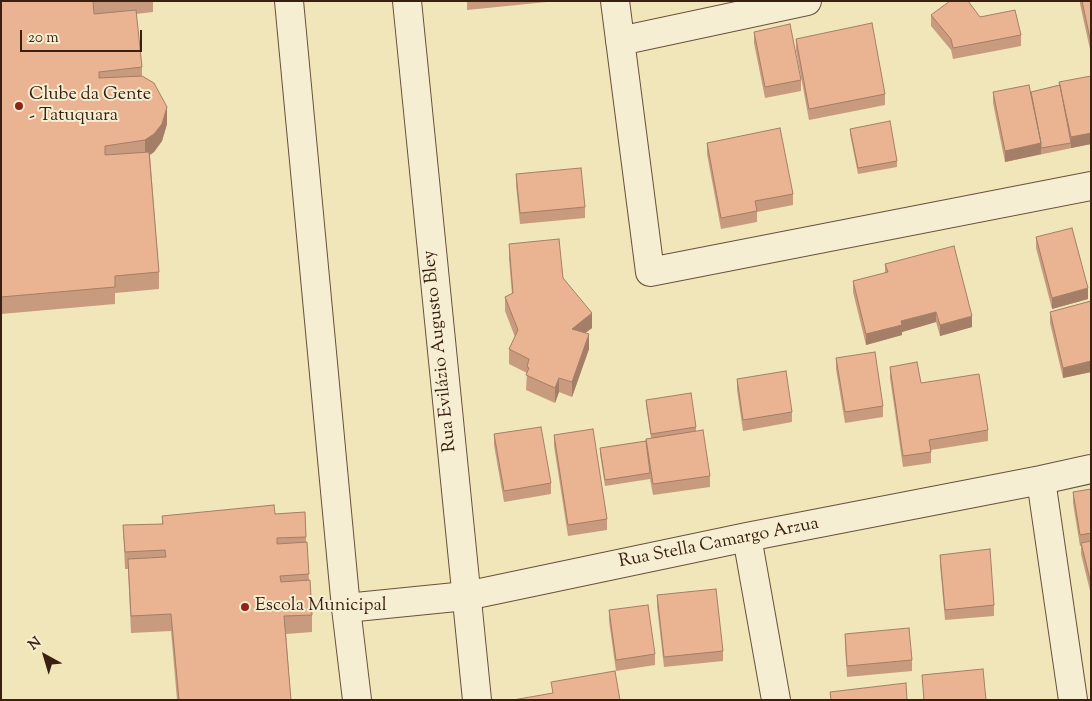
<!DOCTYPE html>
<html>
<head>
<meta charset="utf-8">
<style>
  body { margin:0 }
  #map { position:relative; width:1092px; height:701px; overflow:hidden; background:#f1e5ba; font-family:"Sorts Mill Goudy",serif }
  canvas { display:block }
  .frame { position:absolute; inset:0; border:2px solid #3a2011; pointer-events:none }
  .north { position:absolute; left:20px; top:631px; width:50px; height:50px; -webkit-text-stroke:4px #f6eed2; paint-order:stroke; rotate:321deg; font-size:14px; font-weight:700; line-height:20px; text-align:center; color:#3a2011 }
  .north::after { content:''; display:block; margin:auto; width:18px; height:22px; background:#3a2011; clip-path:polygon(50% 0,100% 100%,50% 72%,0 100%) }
  .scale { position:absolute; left:20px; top:30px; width:122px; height:22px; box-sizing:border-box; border:2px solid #3a2011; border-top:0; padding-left:6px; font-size:15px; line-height:18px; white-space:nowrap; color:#3a2011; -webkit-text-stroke:4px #f6eed2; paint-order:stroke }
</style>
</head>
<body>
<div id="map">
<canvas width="1092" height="701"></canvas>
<div class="frame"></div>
<div class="north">N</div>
<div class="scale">20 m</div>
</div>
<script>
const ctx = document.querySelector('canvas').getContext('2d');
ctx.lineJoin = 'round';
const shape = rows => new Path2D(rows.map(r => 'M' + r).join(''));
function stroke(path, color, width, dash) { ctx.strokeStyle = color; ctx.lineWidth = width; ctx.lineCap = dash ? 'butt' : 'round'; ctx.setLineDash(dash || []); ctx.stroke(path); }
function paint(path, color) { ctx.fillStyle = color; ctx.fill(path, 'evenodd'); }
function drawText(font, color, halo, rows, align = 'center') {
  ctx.font = font + ' "Sorts Mill Goudy",serif'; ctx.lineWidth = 4; ctx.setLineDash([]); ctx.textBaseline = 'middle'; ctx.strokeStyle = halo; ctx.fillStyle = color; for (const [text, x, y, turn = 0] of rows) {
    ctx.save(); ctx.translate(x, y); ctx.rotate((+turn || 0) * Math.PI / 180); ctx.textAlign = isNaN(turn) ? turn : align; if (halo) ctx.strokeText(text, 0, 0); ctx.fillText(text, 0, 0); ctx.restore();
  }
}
const minor = shape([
  [615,1,650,272,1091,186],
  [620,41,807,1],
  [1041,480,1073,700],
  [747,537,776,700],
  [346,608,466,596,747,537,1041,480,1091,469]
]);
const tertiary = shape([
  [289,1,346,608,357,700],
  [407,1,477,700]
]);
stroke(minor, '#68513b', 30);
stroke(tertiary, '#68513b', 30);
stroke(minor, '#f6eed2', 28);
stroke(tertiary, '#f6eed2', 28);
paint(shape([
  [1,1,153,1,153,12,136,14,142,67,142,76,167,124,162,141,154,152,150,155,159,272,159,289,115,293,115,304,1,314],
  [467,1,557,1,467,10],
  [1080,1,1091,1,1091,54,1080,4],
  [931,15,980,17,1021,35,1021,46,953,59,951,50,931,26],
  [754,32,801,80,801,91,765,98,754,43],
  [796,39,885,94,885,105,809,120,796,50],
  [1059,82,1091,144,1005,162,993,103,993,92,1031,92,1059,85],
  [850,129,897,161,897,167,858,174,850,134],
  [707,143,793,194,793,205,757,212,757,222,721,229,707,154],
  [516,174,585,207,585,218,520,224,516,185],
  [1036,237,1088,299,1052,309,1036,248],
  [509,244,563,278,592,328,585,333,589,349,572,397,559,392,555,403,526,390,527,373,509,364,509,349,515,337,505,311,505,297,512,294,509,259],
  [885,264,972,327,940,336,936,322,902,332,902,335,866,345,853,292,853,281,885,273],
  [1091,301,1091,372,1063,378,1050,323,1050,312],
  [836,358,883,406,883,417,845,423,836,369],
  [890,367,921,383,988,430,988,441,931,450,931,463,903,467,890,378],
  [737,379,792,412,792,422,743,431,737,390],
  [646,400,696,427,696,431,710,476,710,487,653,495,650,479,605,486,600,454,600,448,646,441,651,438,646,405],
  [494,434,551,483,551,494,504,502,494,445],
  [554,435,607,519,607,530,568,536,554,446],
  [1091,489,1091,595,1081,554,1081,546,1080,546,1073,503,1073,492],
  [305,512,306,542,307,542,309,580,312,615,312,632,286,634,291,700,177,700,171,631,131,633,128,569,125,569,123,525,162,524,162,516,275,514],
  [940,555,994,605,994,616,945,620,940,565],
  [657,595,723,651,723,661,664,667,657,606],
  [609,610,655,654,655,665,616,671,609,621],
  [845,634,912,660,912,671,847,677,845,645]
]), '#c99b7e');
paint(shape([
  [167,107,167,124,162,141,154,152,145,158,145,140],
  [1091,133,1091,144,1071,148,1071,137],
  [1041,143,1041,154,1005,162,1005,151],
  [1088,288,1088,299,1052,309,1052,298],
  [936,312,936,322,902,332,902,335,866,345,866,334,901,321],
  [592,313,592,328,572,343,572,329],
  [972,316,972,327,940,336,940,325],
  [589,334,589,349,572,397,572,382],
  [1091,361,1091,372,1063,378,1063,368],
  [559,378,559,392,555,403,555,388]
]), '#a47e66');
const building = shape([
  [1,1,93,1,94,14,136,10,142,67,99,72,99,78,142,76,154,83,167,107,162,124,154,134,145,140,105,146,105,155,149,152,159,272,115,276,115,287,1,297,1,1],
  [950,1,968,1,980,17,1015,10,1021,35,953,48,951,39,931,15,950,1],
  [1082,1,1091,1,1091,43,1082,1],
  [872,23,885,94,809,109,796,39,872,23],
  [790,24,801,80,765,87,754,32,790,24],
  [1091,76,1091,133,1071,137,1059,82,1091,76],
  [1029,85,1041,143,1005,151,993,92,1029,85],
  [1060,85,1071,143,1041,148,1041,143,1031,92,1060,85],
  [890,121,897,161,858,168,850,129,890,121],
  [780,128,793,194,755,201,757,211,721,218,707,143,780,128],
  [581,168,585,207,520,213,516,174,581,168],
  [1072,228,1088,288,1052,298,1036,237,1072,228],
  [559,239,563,278,592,313,572,329,589,334,572,382,559,378,555,388,526,375,529,368,527,367,529,359,509,349,518,330,505,297,513,293,509,244,559,239],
  [954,246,972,316,940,325,936,312,901,321,902,325,866,334,853,281,888,272,885,264,954,246],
  [1091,301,1091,361,1063,368,1050,312,1091,301],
  [875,352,883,406,845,412,836,358,875,352],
  [917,362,921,383,979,374,988,430,929,440,931,452,903,456,890,367,917,362],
  [786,371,792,412,743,420,737,379,786,371],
  [691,393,696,427,651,434,646,400,691,393],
  [541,427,551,483,504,491,494,434,541,427],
  [593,429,607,519,568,525,554,435,593,429],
  [703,430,710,476,653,484,646,439,703,430],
  [646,441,650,473,605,480,600,448,646,441],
  [1091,489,1091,533,1080,535,1073,492,1091,489],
  [274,505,275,514,305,512,306,537,277,538,277,544,307,542,309,574,280,576,281,582,310,580,312,615,284,616,291,700,179,700,171,614,131,616,128,559,166,557,165,550,125,552,123,525,163,524,162,516,274,505],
  [1091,541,1091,584,1081,543,1091,541],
  [990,549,994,605,945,610,940,555,990,549],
  [716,589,723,651,664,657,657,595,716,589],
  [648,605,655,654,616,660,609,610,648,605],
  [909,628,912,660,847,666,845,634,909,628],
  [983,669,986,700,924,700,922,675,983,669],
  [615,671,620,700,513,700,553,693,551,682,615,671],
  [906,683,907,700,831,700,830,692,906,683]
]);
paint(building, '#eab492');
stroke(building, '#a47e66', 1);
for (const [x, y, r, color] of [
  [19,106,5,"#8f2418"],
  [245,607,5,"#8f2418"]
]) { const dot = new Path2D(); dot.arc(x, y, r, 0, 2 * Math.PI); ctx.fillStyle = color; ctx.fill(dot); stroke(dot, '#f6eed2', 2); }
drawText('18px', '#3a2011', '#f6eed2', [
  ["Clube da Gente",29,96],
  ["- Tatuquara",29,117],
  ["Escola Municipal",255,607]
], 'left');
drawText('18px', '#3a2011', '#f6eed2', [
  ["Rua Evilázio Augusto Bley",441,351,-96],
  ["Rua Stella Camargo Arzua",719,544,-11]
]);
</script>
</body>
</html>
